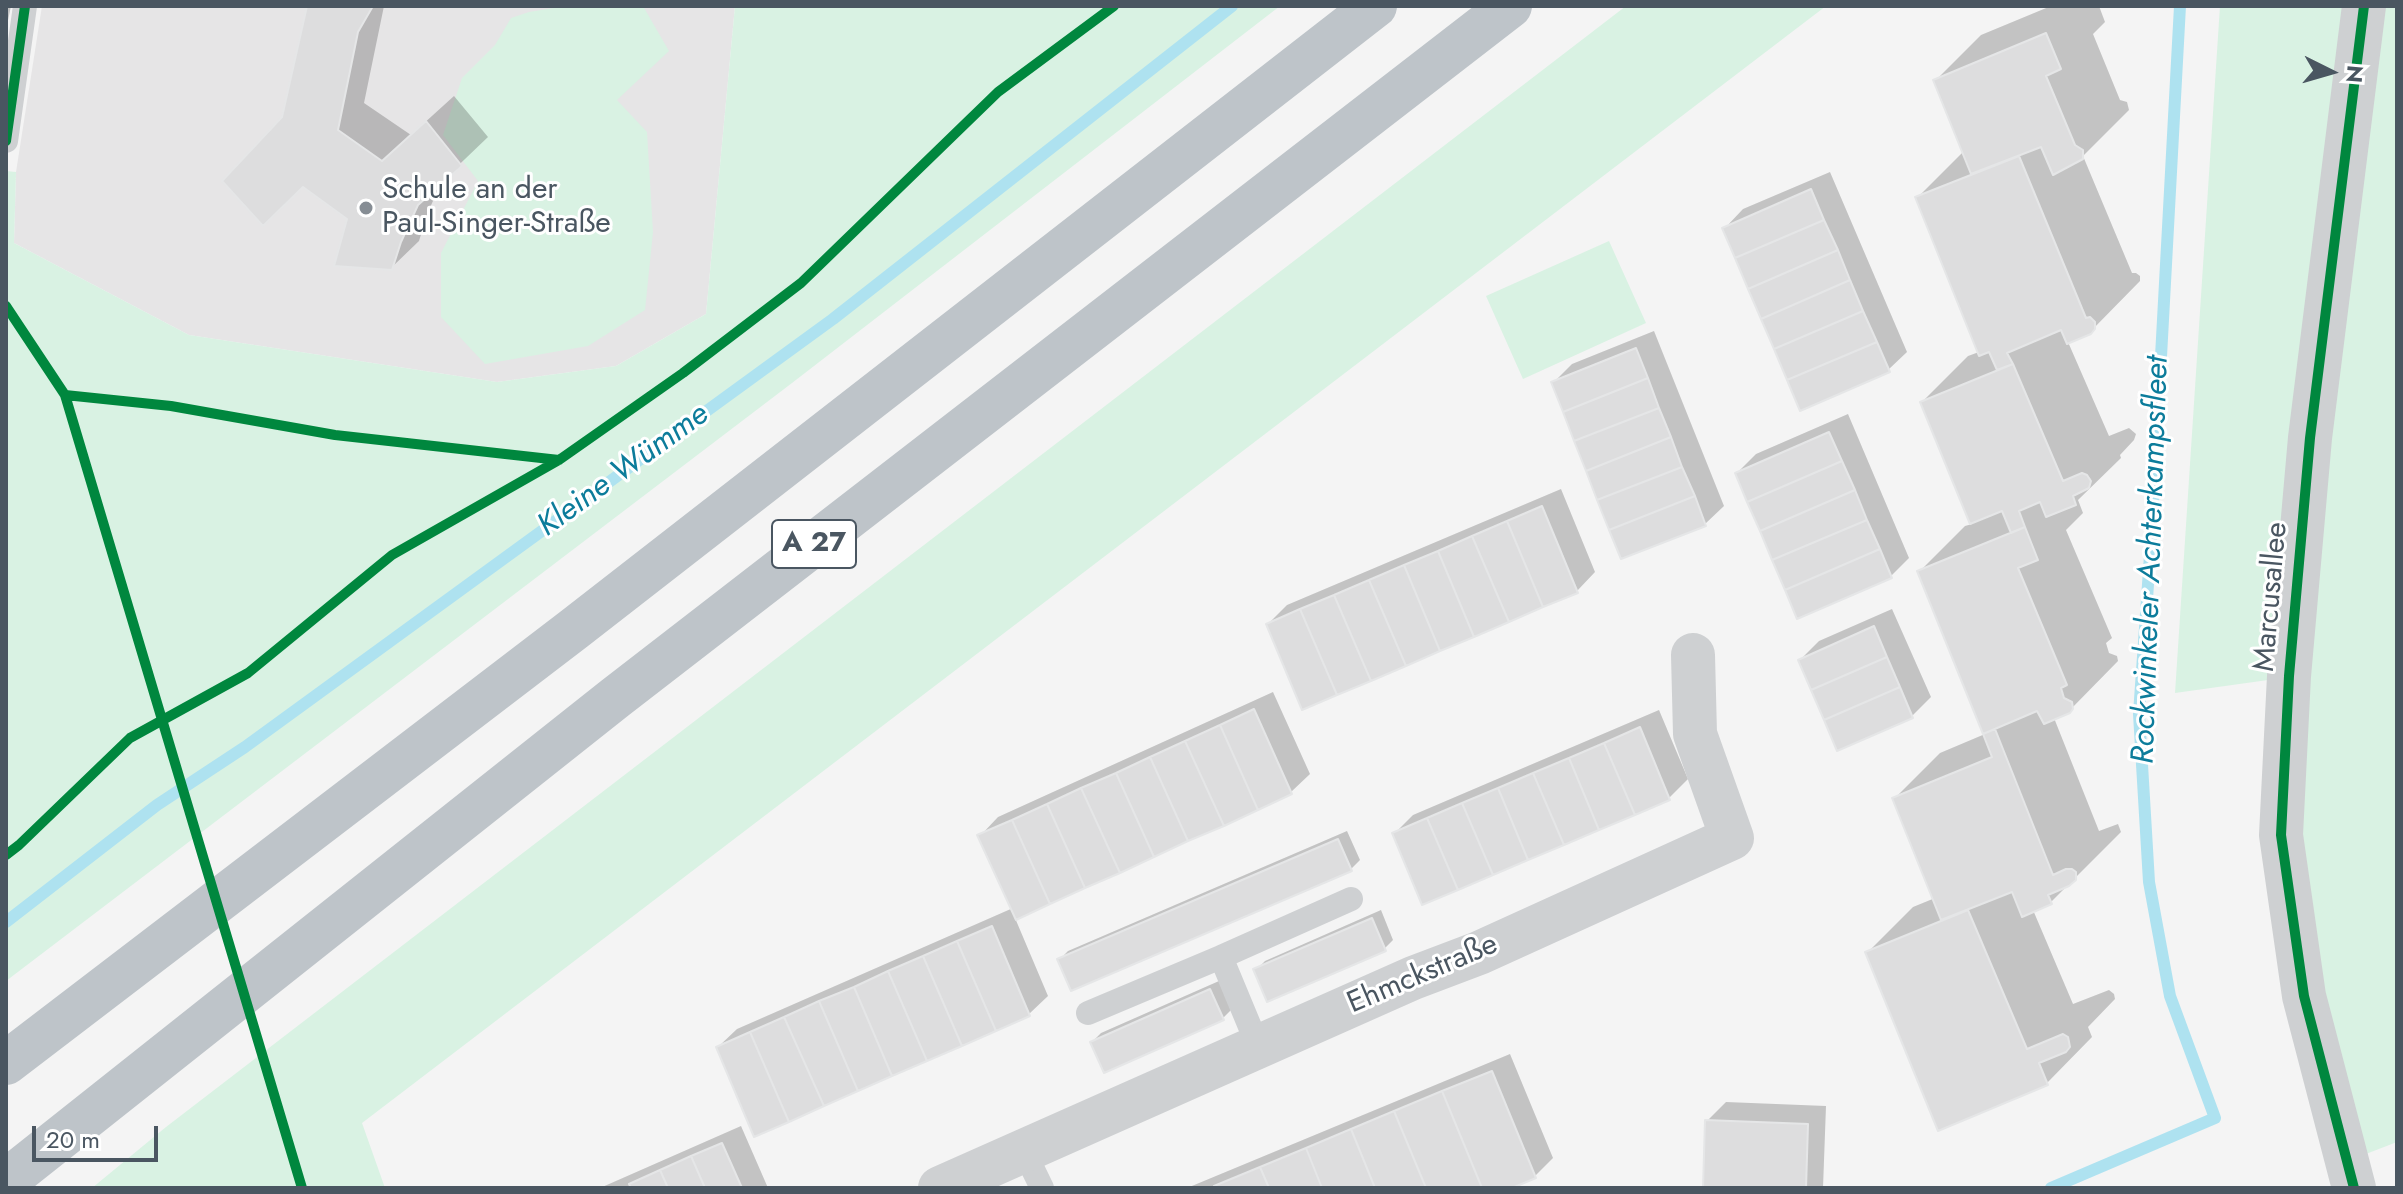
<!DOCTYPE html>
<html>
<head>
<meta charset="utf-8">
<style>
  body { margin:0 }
  #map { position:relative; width:2403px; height:1194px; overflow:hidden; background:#f4f4f4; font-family:Jost,sans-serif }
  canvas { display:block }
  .frame { position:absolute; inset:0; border:8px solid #4a5661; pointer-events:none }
  .north { position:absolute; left:2291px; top:32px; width:80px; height:80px; -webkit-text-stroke:6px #fff; paint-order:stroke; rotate:95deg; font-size:22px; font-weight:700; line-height:32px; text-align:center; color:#4a5661 }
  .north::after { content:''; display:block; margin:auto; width:28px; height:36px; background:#4a5661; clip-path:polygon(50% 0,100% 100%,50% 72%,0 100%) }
  .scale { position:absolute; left:32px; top:1126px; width:126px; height:36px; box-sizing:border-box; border:4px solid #4a5661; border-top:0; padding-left:10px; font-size:24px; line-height:28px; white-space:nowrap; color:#4a5661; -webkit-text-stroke:6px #fff; paint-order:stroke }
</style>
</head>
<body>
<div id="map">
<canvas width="2403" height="1194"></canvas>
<div class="frame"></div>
<div class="north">N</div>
<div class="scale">20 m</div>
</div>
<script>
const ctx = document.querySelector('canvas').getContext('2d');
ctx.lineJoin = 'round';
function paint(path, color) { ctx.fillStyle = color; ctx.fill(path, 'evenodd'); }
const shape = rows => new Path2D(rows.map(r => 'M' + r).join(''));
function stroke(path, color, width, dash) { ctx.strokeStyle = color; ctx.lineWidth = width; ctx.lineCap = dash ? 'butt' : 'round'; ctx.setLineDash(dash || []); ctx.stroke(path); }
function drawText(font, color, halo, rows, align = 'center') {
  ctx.font = font + ' Jost,sans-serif'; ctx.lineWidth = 6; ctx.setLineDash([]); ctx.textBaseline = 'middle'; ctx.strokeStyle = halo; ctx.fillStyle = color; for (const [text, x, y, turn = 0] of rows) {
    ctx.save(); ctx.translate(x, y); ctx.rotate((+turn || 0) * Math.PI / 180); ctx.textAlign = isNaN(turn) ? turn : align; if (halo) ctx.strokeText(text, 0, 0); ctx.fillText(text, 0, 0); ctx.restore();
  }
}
paint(shape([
  [42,6,735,6,706,314,616,366,497,382,189,335,14,243,16,172]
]), '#e6e5e6');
paint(shape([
  [566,6,643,6,669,51,617,100,647,132,653,232,645,310,588,346,485,364,441,317,441,253,478,181,443,135,462,78,495,45,511,18,529,12],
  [735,6,1280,6,792,383,6,981,6,171,16,172,14,243,189,335,497,382,616,366,706,314],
  [1626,6,1826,6,362,1123,385,1188,92,1188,166,1127],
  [2220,6,2397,6,2397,1142,2340,1164,2268,680,2175,693],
  [1609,241,1646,323,1523,379,1486,296]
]), '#d9f2e3');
paint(shape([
  [6,6,11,6,6,30],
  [309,6,384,6,364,103,411,135,454,96,488,137,442,181,428,212,419,241,391,268,349,218],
  [2051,6,2099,6,2105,22,2093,34,2120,100,2127,102,2129,110,2083,156,2132,273,2136,273,2140,276,2140,281,2090,332,2068,342,2109,436,2129,428,2136,434,2134,440,2120,455,2121,458,2078,500,2083,513,2066,530,2112,638,2106,643,2109,653,2117,656,2118,661,2069,711,2054,718,2099,831,2118,824,2121,832,2051,902,2033,910,2073,1004,2109,990,2114,994,2115,999,2088,1027,2092,1037,2047,1083,1867,953,1913,907,1935,898,1894,799,1940,753,1985,734,1919,572,1965,526,1972,524,1922,402,1968,356,1979,352,1917,198,1964,151,1935,81,1981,35],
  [1830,172,1907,352,1888,370,1725,228,1743,209],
  [1654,331,1724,506,1705,524,1554,382,1572,364],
  [1848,414,1909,558,1891,576,1737,473,1756,454],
  [1561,489,1595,572,1577,591,1268,624,1287,605],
  [1892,609,1931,697,1912,716,1838,748,1800,660,1819,641],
  [1273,692,1310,774,1291,792,1015,918,1048,996,1029,1014,718,1047,737,1029,1013,908,980,836,998,817],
  [1659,710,1688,779,1669,798,1394,834,1413,815],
  [1347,831,1360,860,1351,869,1059,960,1068,951],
  [1381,910,1393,940,1384,949,1256,970,1265,961],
  [1219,981,1232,1009,1223,1018,1092,1042,1101,1033],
  [1510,1054,1553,1158,1535,1176,1506,1188,1187,1188],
  [1726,1102,1826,1106,1823,1188,1705,1188,1707,1121],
  [741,1126,768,1188,600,1188]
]), '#0003');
stroke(shape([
  [6,922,157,805,245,747,833,319,1232,6],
  [2051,1188,2215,1118,2170,996,2149,882,2139,714,2151,541,2180,6]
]), '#aee2f0', 12);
const building = shape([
  [307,6,373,6,358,32,338,130,382,161,426,121,462,166,418,205,401,242,392,270,334,266,347,219,303,187,263,226,222,181,282,117,307,6],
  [2046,33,2061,69,2046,76,2075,145,2083,150,2083,159,2053,175,2041,147,1971,174,1933,80,2046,33],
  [2019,156,2086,318,2090,317,2095,322,2095,329,2091,334,2067,344,2061,330,2007,353,2013,364,1997,370,1989,352,1979,356,1915,197,2019,156],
  [1811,189,1824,220,1735,258,1722,228,1811,189],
  [1824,220,1838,250,1748,289,1735,258,1824,220],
  [1838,250,1850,280,1761,319,1748,289,1838,250],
  [1850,280,1863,311,1774,349,1761,319,1850,280],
  [1863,311,1877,342,1787,380,1774,349,1863,311],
  [1877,342,1890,372,1800,411,1787,380,1877,342],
  [1636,348,1648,378,1563,412,1551,382,1636,348],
  [2013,364,2063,481,2082,473,2087,475,2091,481,2089,488,2073,496,2076,505,2046,517,2040,502,2019,511,2025,527,2011,533,2002,511,1970,524,1920,402,2013,364],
  [1648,378,1659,408,1574,441,1563,412,1648,378],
  [1659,408,1671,437,1586,471,1574,441,1659,408],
  [1829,432,1842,461,1747,502,1735,473,1829,432],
  [1671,437,1682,467,1597,500,1586,471,1671,437],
  [1842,461,1855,490,1760,531,1747,502,1842,461],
  [1682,467,1695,496,1609,530,1597,500,1682,467],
  [1855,490,1867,520,1772,560,1760,531,1855,490],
  [1695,496,1706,526,1621,559,1609,530,1695,496],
  [1542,506,1578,593,1543,607,1507,521,1542,506],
  [1867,520,1880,549,1785,590,1772,560,1867,520],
  [1507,521,1543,607,1509,622,1472,536,1507,521],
  [2025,527,2038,560,2018,568,2067,685,2061,688,2064,698,2072,702,2073,709,2070,713,2044,724,2037,711,1983,734,1917,571,2025,527],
  [1472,536,1509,622,1474,637,1438,551,1472,536],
  [1880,549,1892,578,1797,619,1785,590,1880,549],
  [1438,551,1474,637,1440,651,1404,565,1438,551],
  [1404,565,1440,651,1406,666,1369,580,1404,565],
  [1369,580,1406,666,1371,681,1334,595,1369,580],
  [1334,595,1371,681,1337,695,1300,609,1334,595],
  [1300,609,1337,695,1302,710,1266,624,1300,609],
  [1874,626,1887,657,1811,690,1798,660,1874,626],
  [1887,657,1900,687,1824,720,1811,690,1887,657],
  [1900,687,1913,718,1837,751,1824,720,1900,687],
  [1254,709,1292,794,1258,810,1220,725,1254,709],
  [1220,725,1258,810,1224,826,1185,741,1220,725],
  [1640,727,1670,800,1635,815,1604,743,1640,727],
  [1995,729,2053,875,2066,869,2072,869,2076,872,2076,880,2069,886,2048,895,2052,904,2022,917,2012,892,1941,920,1892,798,1992,757,1983,734,1995,729],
  [1185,741,1224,826,1188,841,1150,757,1185,741],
  [1604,743,1635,815,1599,830,1569,758,1604,743],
  [1150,757,1188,841,1154,857,1116,773,1150,757],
  [1569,758,1599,830,1564,845,1533,773,1569,758],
  [1116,773,1154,857,1120,873,1081,788,1116,773],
  [1533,773,1564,845,1528,860,1498,788,1533,773],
  [1081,788,1120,873,1085,888,1047,804,1081,788],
  [1498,788,1528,860,1493,875,1462,803,1498,788],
  [1462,803,1493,875,1458,890,1427,818,1462,803],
  [1047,804,1085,888,1050,904,1012,820,1047,804],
  [1427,818,1458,890,1422,905,1392,833,1427,818],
  [1012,820,1050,904,1016,920,977,835,1012,820],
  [1338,839,1352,871,1071,991,1057,959,1338,839],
  [1968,910,2027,1049,2063,1034,2068,1037,2070,1047,2066,1052,2039,1063,2048,1085,1938,1131,1865,952,1968,910],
  [1372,918,1386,951,1267,1002,1253,969,1372,918],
  [992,926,1030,1016,996,1031,957,941,992,926],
  [957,941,996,1031,962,1046,923,956,957,941],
  [923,956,962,1046,927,1061,888,971,923,956],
  [888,971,927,1061,892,1076,854,987,888,971],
  [854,987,892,1076,858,1091,819,1001,854,987],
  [1210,989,1224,1020,1104,1073,1090,1042,1210,989],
  [819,1001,858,1091,824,1106,784,1017,819,1001],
  [784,1017,824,1106,789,1122,750,1032,784,1017],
  [750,1032,789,1122,754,1137,716,1047,750,1032],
  [1492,1071,1536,1178,1512,1188,1482,1188,1442,1091,1492,1071],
  [1442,1091,1482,1188,1426,1188,1394,1111,1442,1091],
  [1394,1111,1426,1188,1375,1188,1351,1129,1394,1111],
  [1705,1120,1808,1124,1806,1188,1703,1188,1705,1120],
  [1351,1129,1375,1188,1322,1188,1306,1148,1351,1129],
  [722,1143,742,1188,705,1188,691,1156,722,1143],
  [1306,1148,1322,1188,1269,1188,1260,1167,1306,1148],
  [691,1156,705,1188,668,1188,660,1170,691,1156],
  [1260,1167,1269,1188,1215,1188,1214,1186,1260,1167],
  [660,1170,668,1188,631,1188,629,1184,660,1170]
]);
paint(building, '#ddddde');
stroke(building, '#e5e6e7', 2);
stroke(shape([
  [6,141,25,6],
  [1221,957,1351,899],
  [1088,1013,1221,957,1258,1046],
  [1024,1151,1042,1188]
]), '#ced0d2', 24);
stroke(shape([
  [940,1188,1413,978,1479,953,1732,838,1695,734,1693,655]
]), '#ced0d2', 44);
stroke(shape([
  [2354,1188,2304,996,2281,835,2289,676,2310,438,2364,6]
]), '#ced0d2', 44);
stroke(shape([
  [6,1063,574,629,1375,6],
  [6,1181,615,698,1510,6]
]), '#bec4c9', 44);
stroke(shape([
  [6,141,25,6],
  [6,306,65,395,302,1188],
  [65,395,171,406,335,435,559,460],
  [6,855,19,845,130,738,248,673,392,555,559,460,683,373,801,283,998,92,1114,6],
  [2354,1188,2304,996,2281,835,2289,676,2310,438,2364,6]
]), '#00873e', 10);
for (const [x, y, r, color] of [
  [366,208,8,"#868d94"]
]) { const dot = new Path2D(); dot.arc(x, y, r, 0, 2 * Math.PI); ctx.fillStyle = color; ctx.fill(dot); stroke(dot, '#fff', 3); }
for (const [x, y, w] of [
  [814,544,84]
]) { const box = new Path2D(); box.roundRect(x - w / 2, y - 24, w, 48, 6); ctx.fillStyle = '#fff'; ctx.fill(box); stroke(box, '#4a5661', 2); }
drawText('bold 28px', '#4a5661', null, [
  ["A 27",814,544]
]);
drawText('30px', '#4a5661', '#fff', [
  ["Schule an der",382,191],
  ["Paul-Singer-Straße",382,225]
], 'left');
drawText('30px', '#4a5661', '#fff', [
  ["Marcusallee",2272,597,-85],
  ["Ehmckstraße",1423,975,-23]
]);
drawText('italic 32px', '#0c7c9b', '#fff', [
  ["Kleine Wümme",624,471,-36],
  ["Rockwinkeler Achterkampsfleet",2152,560,-88]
]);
</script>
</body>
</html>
